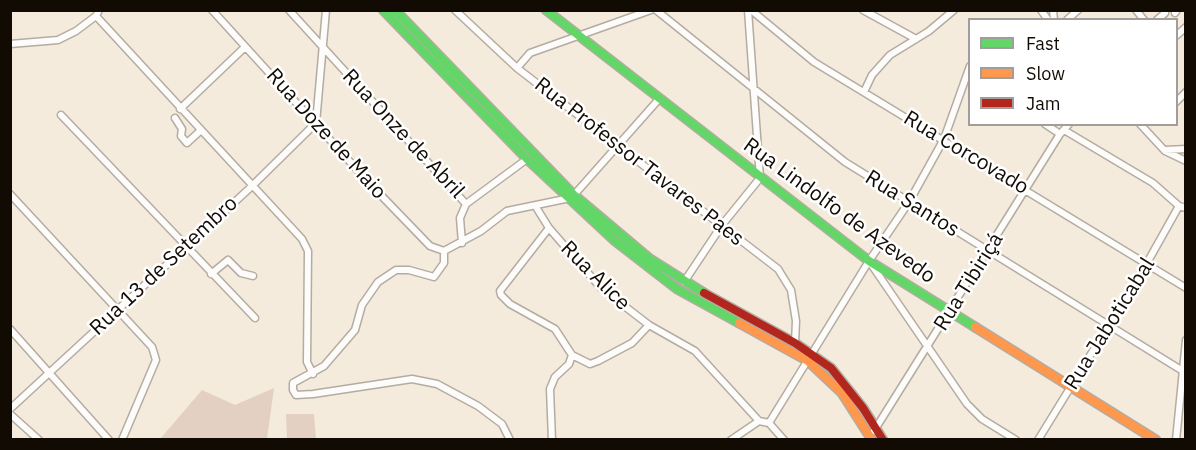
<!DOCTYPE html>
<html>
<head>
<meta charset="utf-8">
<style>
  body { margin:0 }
  #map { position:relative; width:1196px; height:450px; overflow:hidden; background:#f4ebdc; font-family:"IBM Plex Sans",sans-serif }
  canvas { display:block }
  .frame { position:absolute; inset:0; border:12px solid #110b04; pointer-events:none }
  .legend { position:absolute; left:968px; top:18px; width:210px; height:108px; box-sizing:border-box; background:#fff; border:2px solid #a09d9b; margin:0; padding:8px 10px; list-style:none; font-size:18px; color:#110b04 }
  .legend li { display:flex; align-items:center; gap:12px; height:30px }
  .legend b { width:30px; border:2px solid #a09d9b }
</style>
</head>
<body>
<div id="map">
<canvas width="1196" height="450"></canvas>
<div class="frame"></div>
<ul class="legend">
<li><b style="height:8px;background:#63d668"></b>Fast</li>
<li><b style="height:8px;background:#ff974d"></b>Slow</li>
<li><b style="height:8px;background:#b3261e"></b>Jam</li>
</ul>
</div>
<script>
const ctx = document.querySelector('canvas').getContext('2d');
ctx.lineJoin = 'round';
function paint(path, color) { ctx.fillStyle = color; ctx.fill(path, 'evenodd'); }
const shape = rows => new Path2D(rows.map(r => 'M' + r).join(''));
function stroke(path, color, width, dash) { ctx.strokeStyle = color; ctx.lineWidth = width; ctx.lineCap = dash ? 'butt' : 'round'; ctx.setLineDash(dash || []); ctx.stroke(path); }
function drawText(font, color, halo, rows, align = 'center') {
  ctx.font = font + ' "IBM Plex Sans",sans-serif'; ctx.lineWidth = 5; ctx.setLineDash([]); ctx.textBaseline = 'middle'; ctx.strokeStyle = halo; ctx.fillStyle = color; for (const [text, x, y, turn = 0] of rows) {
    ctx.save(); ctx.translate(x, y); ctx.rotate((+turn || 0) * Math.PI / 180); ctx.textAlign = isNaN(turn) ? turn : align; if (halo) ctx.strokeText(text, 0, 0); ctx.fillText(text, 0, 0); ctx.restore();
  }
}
paint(shape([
  [274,388,267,439,160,439,202,390,235,405],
  [286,414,314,414,316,439,287,439]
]), '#e3d0c3');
const street = shape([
  [212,10,372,186,430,246,444,251],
  [289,10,466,204],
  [455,10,517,68,778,269,791,290,796,321,795,343],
  [656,10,845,162,1186,373],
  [751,10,814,62,1186,288],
  [863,10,916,39],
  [1041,10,1048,20],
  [1053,10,1054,20],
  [1136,10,1144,20],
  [1175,13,1177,10],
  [96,16,302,239,308,251,307,362,313,374],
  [1067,20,1078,10],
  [1157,20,1165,13],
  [1176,36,1186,27],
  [10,44,58,40,76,31,96,16,99,10],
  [517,68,530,53,651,10],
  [864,92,872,75,890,55,929,31,954,10],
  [1176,102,1186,92],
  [180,109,245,47],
  [61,115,255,318],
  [175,118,182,129,181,136,187,143,200,131],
  [316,123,326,10],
  [1045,124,1060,134],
  [1140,124,1165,151,1186,161],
  [1064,130,1153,183,1179,206,1186,208],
  [1165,150,1186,149],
  [10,194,152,347,156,360,122,440],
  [574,195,659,99],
  [536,207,549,228,601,288,649,325,695,351,759,421,769,423],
  [549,228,500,291,501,295,510,304,555,329,572,355,569,364,555,377,550,389,552,440],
  [462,243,460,218,466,204,527,159],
  [444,251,444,263,434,277,409,270,396,270,378,282,362,305,355,330,324,366,293,383,293,390,296,395,313,394,412,379,437,384,478,406,502,424,510,440],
  [444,251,481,231,507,211,570,198],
  [871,264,967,404,982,419,1016,440],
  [211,274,228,260,241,273,253,276],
  [684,282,722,225,760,178,748,10],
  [10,329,109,440],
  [572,355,590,364,598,361,632,343,649,325],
  [10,409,251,187,316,123],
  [10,414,39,440],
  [769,423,869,261,909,202,944,139,970,66],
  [769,423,784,440],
  [874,431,1060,134,1069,124],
  [731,440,759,421],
  [1038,440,1147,263,1179,206],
  [1176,440,1186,340]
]);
const fast = shape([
  [383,10,527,159,615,241,677,289,739,323],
  [395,10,574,195,650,259,704,293],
  [546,10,869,261,975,327]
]);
const slow = shape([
  [739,323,808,361,842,393,872,440],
  [975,327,1156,440]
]);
const jam = shape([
  [704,293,795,343,831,368,863,408,883,440]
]);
stroke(street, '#b3aca1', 9);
stroke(fast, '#b3aca1', 11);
stroke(slow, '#b3aca1', 11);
stroke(jam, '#b3aca1', 11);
stroke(street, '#fdfcfa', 6);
stroke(fast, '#63d668', 8);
stroke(slow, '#ff974d', 8);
stroke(jam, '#b3261e', 8);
drawText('21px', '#110b04', '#fff', [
  ["Rua Doze de Maio",326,134,48],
  ["Rua Onze de Abril",403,134,47],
  ["Rua Corcovado",966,153,31],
  ["Rua Professor Tavares Paes",639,162,38],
  ["Rua Santos",912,204,32],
  ["Rua Lindolfo de Azevedo",839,211,36],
  ["Rua 13 de Setembro",164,266,-43],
  ["Rua Alice",595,276,45],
  ["Rua Tibiriçá",969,282,-58],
  ["Rua Jaboticabal",1110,324,-58]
]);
</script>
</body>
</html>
